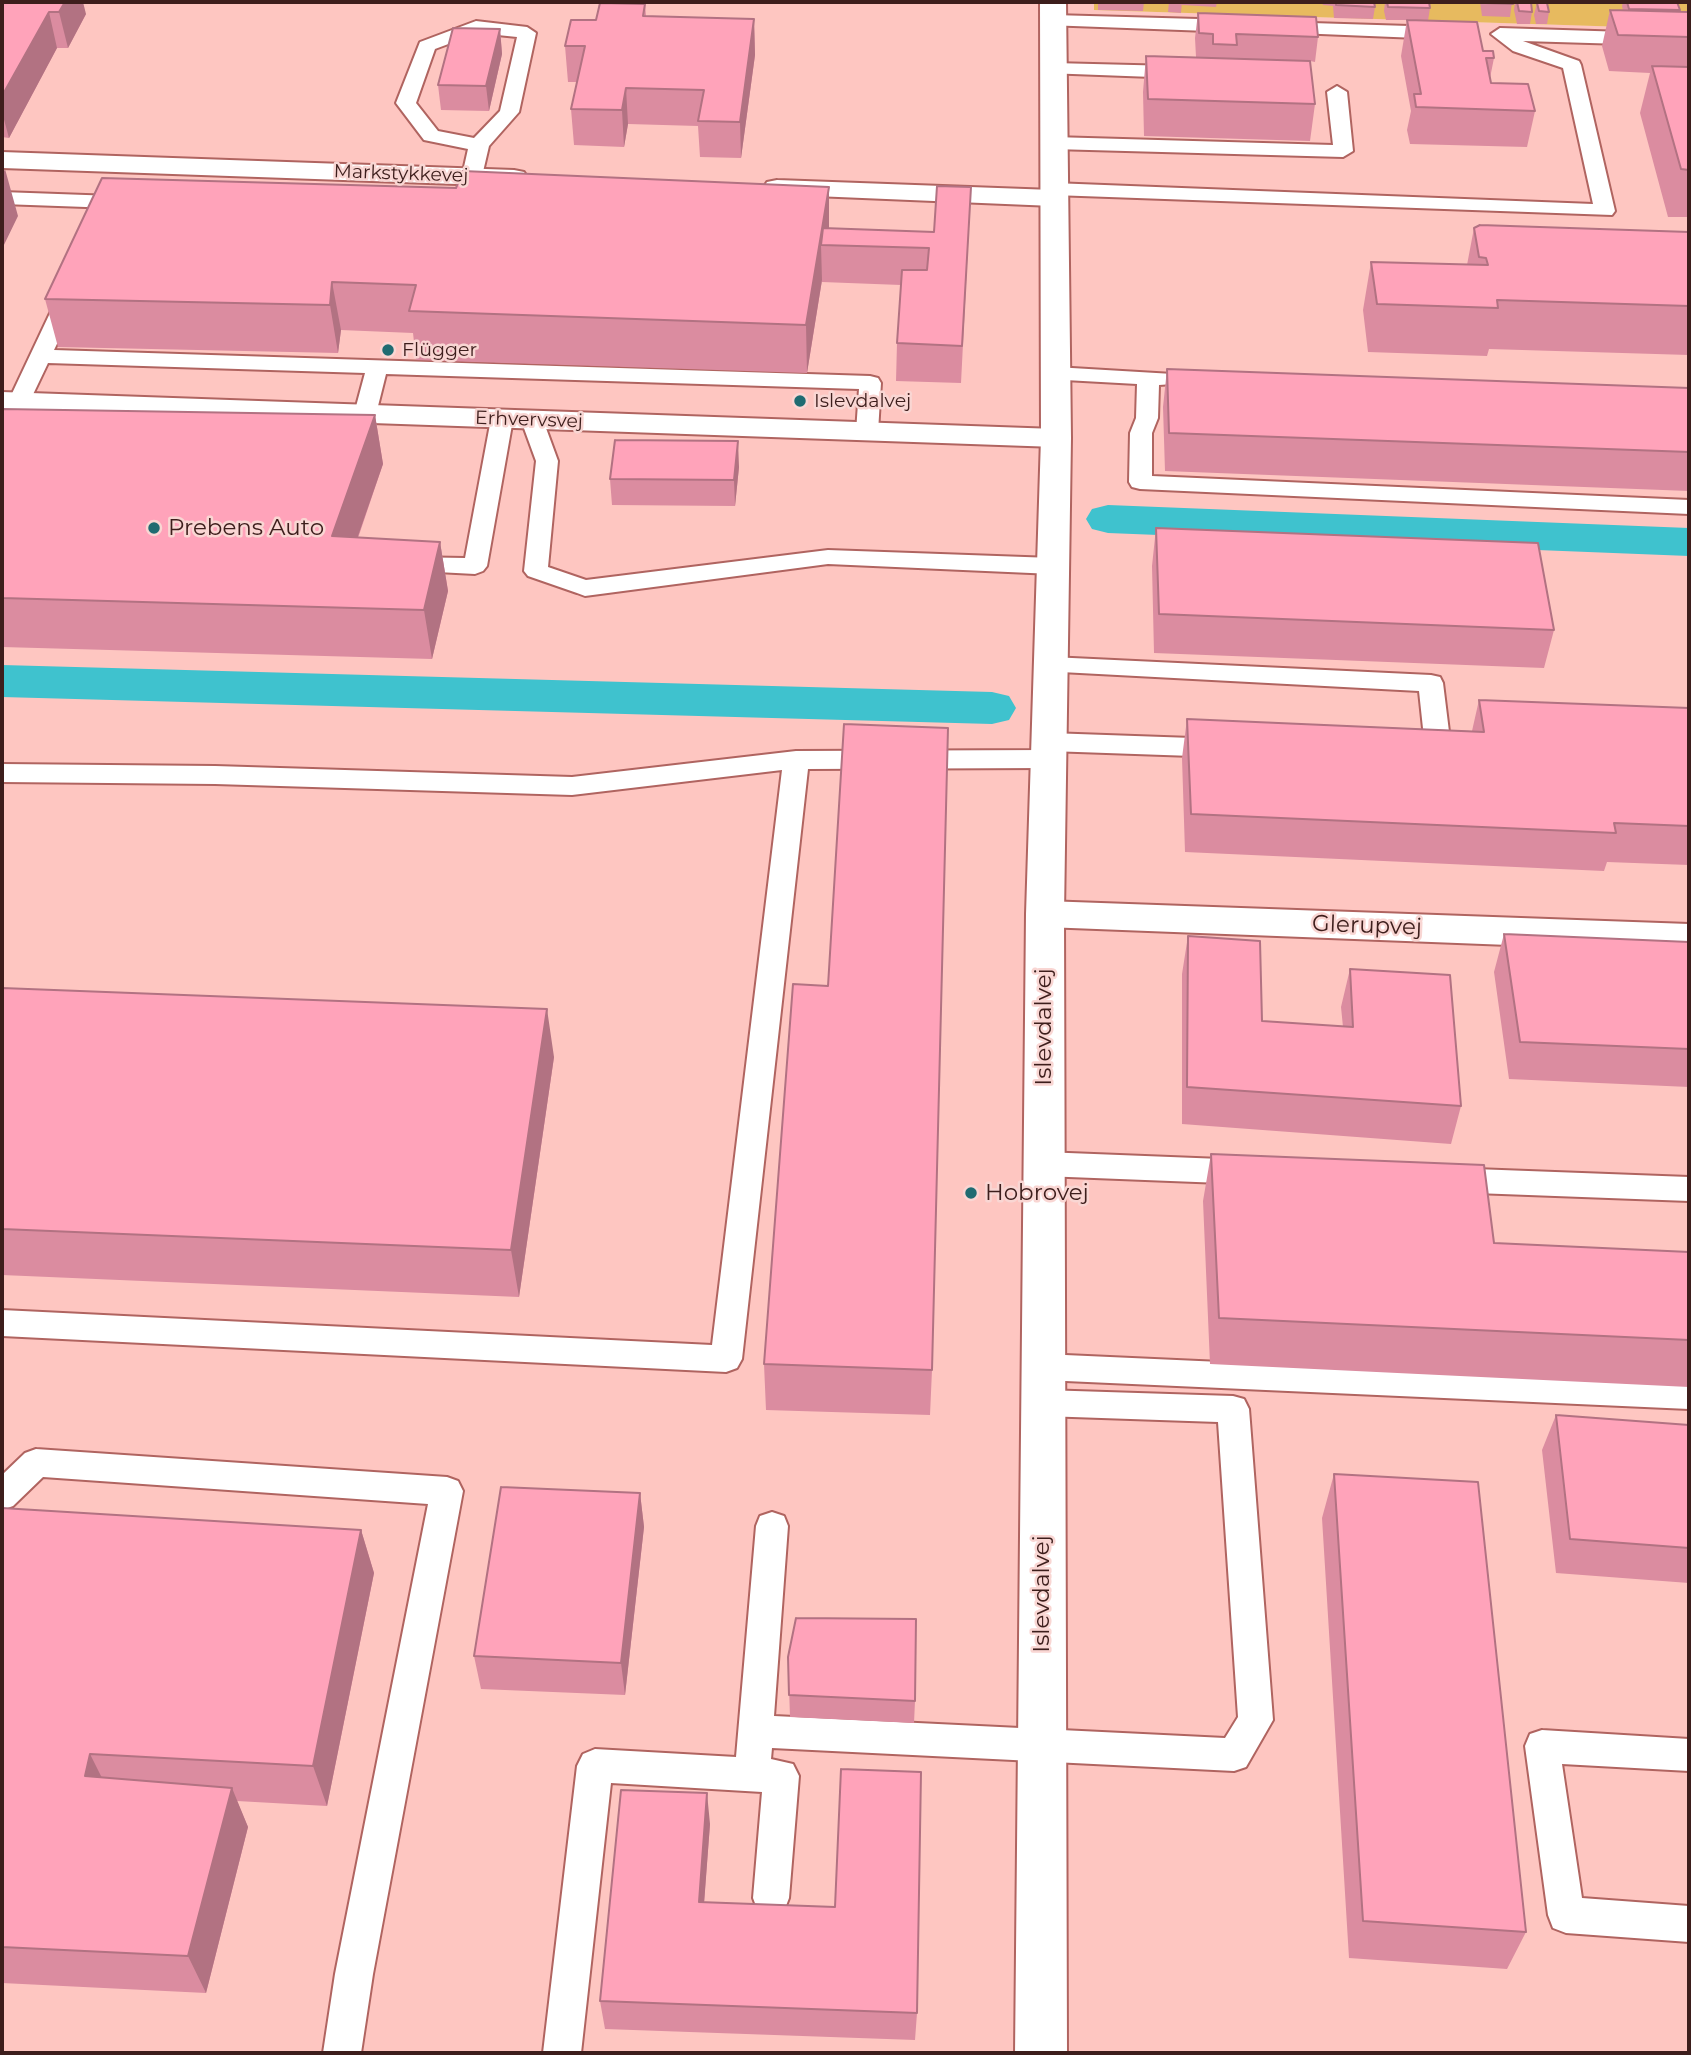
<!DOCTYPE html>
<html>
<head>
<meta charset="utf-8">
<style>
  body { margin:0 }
  #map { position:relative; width:1691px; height:2055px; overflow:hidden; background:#f9d6d3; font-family:Montserrat,sans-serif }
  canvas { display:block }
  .frame { position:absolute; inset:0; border:4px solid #3d1e1c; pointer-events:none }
</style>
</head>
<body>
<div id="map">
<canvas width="1691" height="2055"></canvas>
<div class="frame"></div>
</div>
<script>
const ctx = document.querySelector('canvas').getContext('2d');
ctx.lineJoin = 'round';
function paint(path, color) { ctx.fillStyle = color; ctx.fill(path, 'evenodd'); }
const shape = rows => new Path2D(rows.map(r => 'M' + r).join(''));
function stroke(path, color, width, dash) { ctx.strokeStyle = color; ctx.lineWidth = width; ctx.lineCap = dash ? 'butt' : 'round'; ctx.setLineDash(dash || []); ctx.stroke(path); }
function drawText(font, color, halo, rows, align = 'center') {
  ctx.font = font + ' Montserrat,sans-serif'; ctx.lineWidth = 5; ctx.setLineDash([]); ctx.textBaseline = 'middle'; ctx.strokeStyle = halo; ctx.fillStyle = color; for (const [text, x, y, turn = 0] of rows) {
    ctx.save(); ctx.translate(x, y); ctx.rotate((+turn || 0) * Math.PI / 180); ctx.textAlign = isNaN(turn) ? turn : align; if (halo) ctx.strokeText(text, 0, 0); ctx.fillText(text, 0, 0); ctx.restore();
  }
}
paint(shape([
  [2,2,1094,2,1094,10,1689,29,1689,2053,2,2053]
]), '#fec6c1');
paint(shape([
  [1094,2,1689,2,1689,29,1094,10]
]), '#e7ba5f');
paint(shape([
  [1108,505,1689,528,1689,556,1108,533,1092,529,1086,519,1092,509,1108,505],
  [2,665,992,692,1009,696,1016,708,1009,720,992,724,2,697,2,665]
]), '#3fc2ce');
const service = shape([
  [1053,15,1235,20,1244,26,1235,32,1046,25,1044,21,1046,17,1053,15],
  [476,21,527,27,536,33,519,112,489,146,482,176,479,180,472,182,465,180,462,176,468,149,424,140,396,103,420,42,476,21],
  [478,33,517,37,500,111,474,138,438,131,416,103,435,49,478,33],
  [1279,22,1442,27,1451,33,1442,39,1272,32,1270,28,1279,22],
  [1500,28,1689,34,1689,46,1523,41,1579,61,1581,65,1615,211,1612,215,1053,195,1046,193,1043,189,1046,185,1053,183,1593,204,1563,68,1513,51,1491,34,1500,28],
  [1053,63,1174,66,1182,63,1191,69,1186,76,1179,78,1046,73,1044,69,1046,65,1053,63],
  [1337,86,1347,92,1353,151,1343,157,1053,149,1043,143,1053,137,1333,145,1327,92,1337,86],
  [2,192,114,196,121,198,124,202,121,206,114,208,2,204,2,192],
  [70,288,77,290,81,294,54,350,870,376,878,378,881,383,878,432,875,437,867,439,859,437,856,432,859,389,386,374,376,414,373,419,365,421,357,419,354,414,365,373,48,363,27,407,11,407,8,402,59,294,63,290,70,288],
  [1055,367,1173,374,1176,379,1173,384,1159,385,1158,418,1152,433,1152,476,1689,500,1689,514,1140,489,1132,487,1129,482,1130,433,1136,418,1137,384,1047,379,1044,374,1047,369,1055,367],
  [502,412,510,414,513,419,487,566,483,571,475,574,399,570,395,565,399,560,407,557,465,558,491,419,494,414,502,412],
  [532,413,540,415,543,420,558,461,548,567,586,580,828,550,1053,558,1061,561,1065,566,1061,571,1053,574,828,564,585,596,577,593,528,576,524,571,536,461,521,420,524,415,532,413],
  [1051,657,1431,675,1440,677,1443,683,1452,756,1448,762,1439,765,1420,761,1416,755,1420,749,1425,747,1419,691,1042,671,1039,665,1042,659,1051,657],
  [1049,733,1221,739,1230,742,1234,748,1230,754,1221,757,1049,751,1057,753,1061,759,1057,765,1048,768,808,769,742,1359,737,1368,726,1372,2,1336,2,1310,712,1345,782,770,572,795,215,784,2,782,2,764,215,766,572,777,796,751,1048,750,1040,748,1036,742,1040,736,1049,733],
  [1043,1152,1247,1160,1257,1164,1262,1172,1257,1180,1247,1184,1043,1176,1033,1172,1028,1164,1033,1156,1043,1152],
  [1448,1168,1689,1177,1689,1201,1448,1192,1438,1188,1433,1180,1438,1172,1448,1168],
  [1043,1354,1689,1383,1689,1409,1043,1380,1032,1376,1027,1367,1032,1358,1043,1354],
  [1043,1390,1233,1396,1244,1399,1249,1409,1273,1720,1246,1767,1234,1771,772,1748,771,1759,793,1764,799,1776,789,1898,784,1911,771,1916,758,1911,753,1898,762,1792,611,1783,581,2053,543,2053,577,1766,583,1754,595,1749,736,1757,756,1526,760,1516,772,1512,784,1516,788,1526,774,1716,1225,1738,1238,1717,1218,1422,1043,1416,1032,1412,1027,1403,1032,1394,1043,1390],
  [36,1449,447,1477,458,1481,463,1491,373,1974,361,2053,323,2053,335,1974,428,1504,43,1477,13,1506,2,1510,2,1475,25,1453,36,1449],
  [1542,1730,1689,1739,1689,1771,1562,1764,1582,1898,1689,1906,1689,1942,1566,1933,1553,1928,1548,1915,1525,1746,1530,1734,1542,1730]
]);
const minor = shape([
  [2,152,514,170,524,172,528,178,524,184,514,186,2,168,2,152],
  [777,180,1053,190,1063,192,1067,198,1063,204,1053,206,767,194,763,188,767,182,777,180],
  [2,392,1056,429,1067,431,1071,438,1067,445,1056,447,2,410,2,392],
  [1045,901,1689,924,1689,952,1045,927,1032,923,1026,914,1032,905,1045,901]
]);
const tertiary = shape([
  [1040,2,1066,2,1071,438,1064,914,1067,2053,1015,2053,1026,914,1041,438,1040,2]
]);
stroke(service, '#b06460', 4);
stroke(minor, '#b06460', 4);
stroke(tertiary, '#b06460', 4);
paint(service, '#fff');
paint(minor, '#fff');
paint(tertiary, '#fff');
paint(shape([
  [2,2,86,14,68,48,57,48,9,138,2,137],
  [1098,2,1144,2,1143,11,1098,10],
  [1169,2,1182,2,1181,13,1168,12],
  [1182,2,1217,2,1216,7,1182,5],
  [1322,2,1374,2,1375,7,1373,19,1334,18,1333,6,1323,5],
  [1385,2,1444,2,1444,4,1429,4,1430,8,1428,21,1483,51,1494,58,1490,78,1491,83,1535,111,1527,147,1410,144,1407,130,1411,111,1401,56,1407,20,1386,20,1384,11],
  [1480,2,1512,2,1510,17,1482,16],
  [1515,2,1531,2,1532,12,1530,24,1517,24,1514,10],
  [1547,2,1599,2,1599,3],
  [1623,2,1677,2,1679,12,1689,12,1689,217,1668,217,1640,113,1650,73,1609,71,1602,46,1610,10,1623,11,1622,6],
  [1537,3,1549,12,1547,24,1536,24,1534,15],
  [645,4,646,16,754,19,755,55,741,158,700,157,698,126,628,124,624,147,574,145,571,109,577,82,568,82,565,46,596,20],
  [1198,13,1318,37,1315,62,1310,61,1315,104,1310,141,1144,136,1143,92,1146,56,1196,57,1195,38],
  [500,29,502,54,489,111,441,110,438,85],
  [829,187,829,228,934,232,971,187,961,383,896,381,897,343,901,285,822,282,822,280,807,373,416,360,413,333,341,330,338,353,58,347,45,299,456,188],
  [1474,228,1689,232,1689,355,1489,349,1487,356,1368,352,1363,310,1371,262,1467,265],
  [1167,369,1689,388,1689,491,1165,471,1163,407],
  [2,409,375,415,383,464,358,538,440,542,448,591,432,659,2,647],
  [739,467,735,506,612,505,610,479],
  [1156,528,1554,630,1544,668,1154,653,1152,566],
  [1479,700,1689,708,1689,865,1607,862,1604,871,1185,852,1182,758,1187,719,1472,731],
  [1504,934,1689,942,1689,1087,1509,1079,1494,972],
  [1188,936,1262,1021,1343,1027,1341,1007,1350,969,1461,1106,1451,1144,1182,1124,1182,974],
  [2,988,554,1057,519,1297,2,1275],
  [1211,1154,1494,1243,1689,1252,1689,1387,1210,1364,1203,1201],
  [764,1364,932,1370,930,1415,766,1410],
  [1556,1415,1689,1425,1689,1583,1556,1573,1542,1450],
  [1334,1474,1526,1932,1507,1969,1349,1958,1322,1518],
  [640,1493,644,1527,625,1695,481,1689,474,1656],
  [2,1508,361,1530,374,1573,327,1806,237,1801,248,1827,206,1993,2,1983],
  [788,1657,915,1701,914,1723,790,1717],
  [710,1824,704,1902,917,2013,915,2040,605,2029,600,2001]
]), '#db8ca0');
paint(shape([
  [65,2,83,2,86,14,68,48,59,12],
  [49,12,57,48,9,138,2,112,2,96],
  [754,19,755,55,741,158,740,122],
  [500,29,502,54,489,111,486,86],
  [626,88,628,124,624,147,622,110],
  [5,169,18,216,2,249,2,176],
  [829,187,829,235,821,245,822,280,807,373,806,325],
  [332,282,341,330,338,353,330,305],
  [375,415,383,464,341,585,332,536],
  [738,441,739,467,735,506,734,480],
  [440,542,448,591,432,659,424,610],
  [547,1009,554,1057,519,1297,511,1250],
  [640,1493,644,1527,625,1695,621,1663],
  [361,1530,374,1573,327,1806,313,1766],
  [90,1754,110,1794,85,1776],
  [232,1788,248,1827,206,1993,188,1956],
  [707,1793,710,1824,702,1931,699,1902]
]), '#b27282');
const building = shape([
  [2,2,65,2,59,12,49,12,2,96,2,2],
  [1336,2,1374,2,1375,7,1336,5,1336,2],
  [1387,2,1429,2,1430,8,1388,7,1387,2],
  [1484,2,1512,2,1513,4,1485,3,1484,2],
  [1517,2,1531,2,1532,12,1519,11,1517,2],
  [1627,2,1677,2,1680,10,1629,9,1627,2],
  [600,3,645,4,643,16,754,19,740,122,698,121,704,90,626,88,622,110,571,109,585,46,565,46,571,20,596,20,600,3],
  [1537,3,1547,3,1549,12,1539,11,1537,3],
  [1610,10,1689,12,1689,37,1618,35,1610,10],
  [1198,13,1316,17,1318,37,1236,34,1237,45,1213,44,1213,34,1199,33,1198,13],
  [1407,20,1477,22,1483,51,1493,51,1494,58,1486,58,1491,83,1528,84,1535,111,1416,107,1414,94,1421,94,1407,20],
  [453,28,500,29,486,86,438,85,453,28],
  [1146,56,1310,61,1315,104,1148,99,1146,56],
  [1652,66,1689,67,1689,170,1681,169,1652,66],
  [463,171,829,187,806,325,409,311,416,285,332,282,330,305,45,299,102,178,456,188,463,171],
  [937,186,971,187,962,346,897,343,902,270,927,270,929,248,821,245,823,228,934,232,937,186],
  [1480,225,1689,232,1689,306,1497,300,1498,308,1377,304,1371,262,1488,265,1486,258,1479,257,1474,228,1480,225],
  [1167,369,1689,388,1689,452,1169,433,1167,369],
  [2,409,375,415,332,536,440,542,424,610,2,598,2,409],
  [615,440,738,441,734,480,610,479,615,440],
  [1156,528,1538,543,1554,630,1159,614,1156,528],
  [1479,700,1689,708,1689,826,1614,823,1616,833,1191,814,1187,719,1484,732,1479,700],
  [844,724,948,728,932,1370,764,1364,793,984,828,986,844,724],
  [1504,934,1689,942,1689,1049,1520,1042,1504,934],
  [1188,936,1260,941,1262,1021,1353,1027,1350,969,1450,975,1461,1106,1187,1087,1188,936],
  [2,988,547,1009,511,1250,2,1229,2,988],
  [1211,1154,1484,1165,1494,1243,1689,1252,1689,1340,1219,1318,1211,1154],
  [1556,1415,1689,1425,1689,1548,1570,1539,1556,1415],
  [1334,1474,1478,1482,1526,1932,1363,1921,1334,1474],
  [501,1487,640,1493,621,1663,474,1656,501,1487],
  [2,1508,361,1530,313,1766,90,1754,85,1776,232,1788,188,1956,2,1947,2,1508],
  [796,1618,916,1619,915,1701,789,1695,788,1657,796,1618],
  [841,1769,921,1772,917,2013,600,2001,621,1790,707,1793,699,1902,835,1907,841,1769]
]);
paint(building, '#ffa3ba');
stroke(building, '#b27282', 2);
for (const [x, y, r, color] of [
  [388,350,7,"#1f6b71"],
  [800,401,7,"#1f6b71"],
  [154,528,7,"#1f6b71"],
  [971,1193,7,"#1f6b71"]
]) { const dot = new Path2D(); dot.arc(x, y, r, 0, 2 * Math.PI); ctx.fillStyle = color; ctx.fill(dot); stroke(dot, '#f9d6d3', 2.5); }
drawText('19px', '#3d1e1c', '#f9d6d3', [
  ["Markstykkevej",401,174,2],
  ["Erhvervsvej",529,420,2]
]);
drawText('19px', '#3d1e1c', '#f9d6d3', [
  ["Flügger",402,350],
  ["Islevdalvej",814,401]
], 'left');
drawText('23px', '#3d1e1c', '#f9d6d3', [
  ["Prebens Auto",168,528],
  ["Hobrovej",985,1193]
], 'left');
drawText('23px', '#3d1e1c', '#f9d6d3', [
  ["Glerupvej",1367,926,2],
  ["Islevdalvej",1044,1027,-90],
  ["Islevdalvej",1042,1594,-90]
]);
</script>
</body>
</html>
